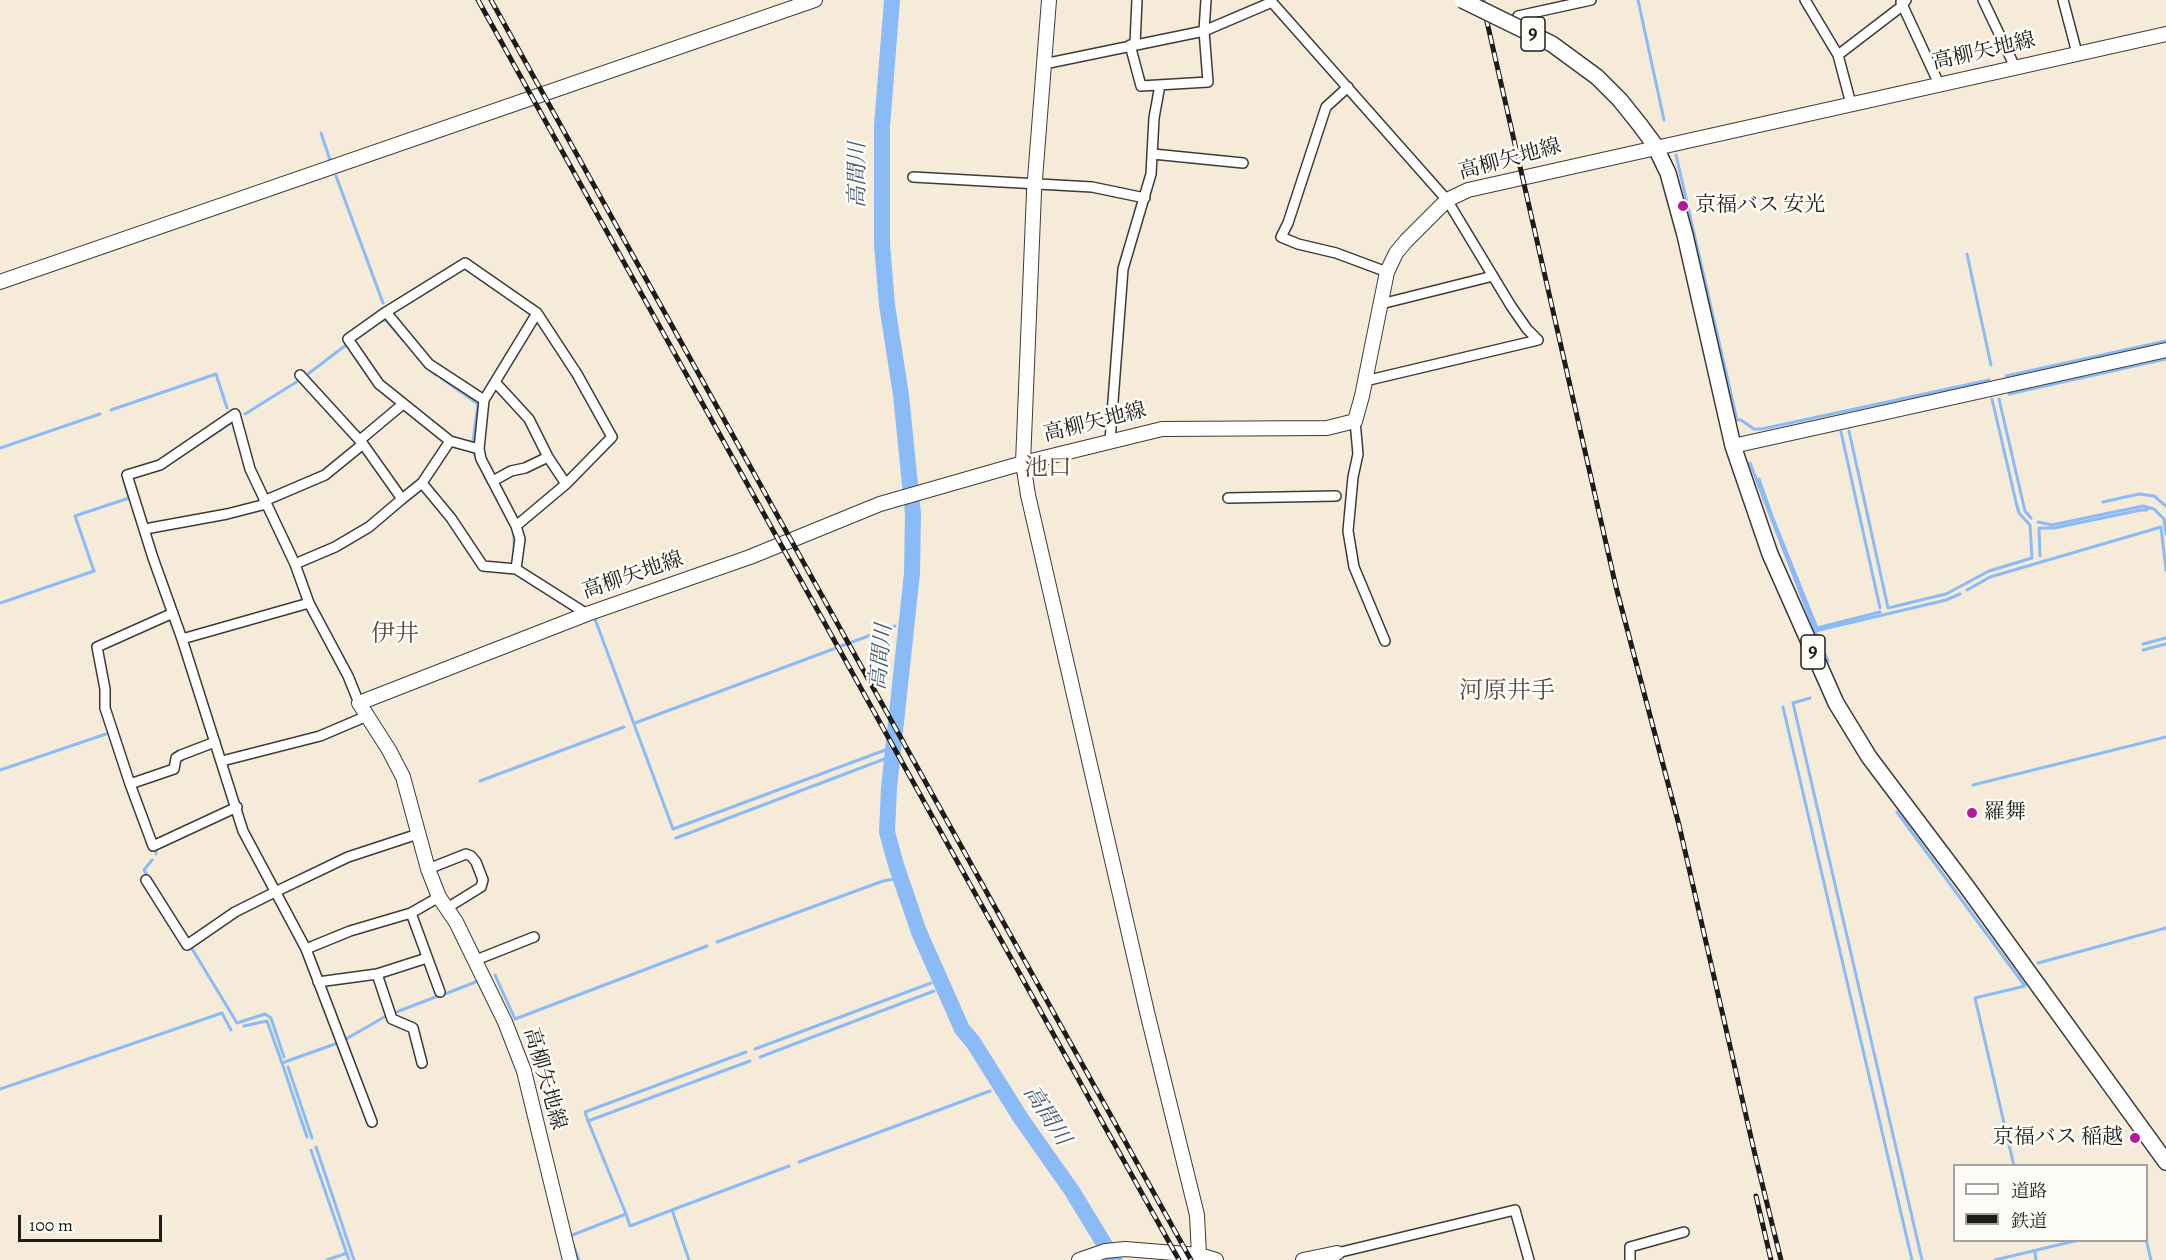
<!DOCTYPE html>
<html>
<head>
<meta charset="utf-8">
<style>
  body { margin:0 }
  #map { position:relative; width:2166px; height:1260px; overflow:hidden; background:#f6ebd8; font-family:Alegreya,"Noto Serif JP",serif }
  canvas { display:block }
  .legend { position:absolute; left:1953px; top:1164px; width:195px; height:78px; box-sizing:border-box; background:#fdfcf7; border:2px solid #a3a29f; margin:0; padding:8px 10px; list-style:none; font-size:18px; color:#1c1c1c }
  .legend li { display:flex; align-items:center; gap:12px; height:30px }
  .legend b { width:30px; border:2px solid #a3a29f }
  .scale { position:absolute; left:18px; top:1215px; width:144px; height:27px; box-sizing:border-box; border:3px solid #1c1c1c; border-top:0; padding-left:8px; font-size:18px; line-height:21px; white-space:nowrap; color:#1c1c1c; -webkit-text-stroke:4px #fdfcf7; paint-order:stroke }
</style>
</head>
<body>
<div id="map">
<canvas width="2166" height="1260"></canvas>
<ul class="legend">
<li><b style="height:8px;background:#fff"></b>道路</li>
<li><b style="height:8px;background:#1c1c1c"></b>鉄道</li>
</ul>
<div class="scale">100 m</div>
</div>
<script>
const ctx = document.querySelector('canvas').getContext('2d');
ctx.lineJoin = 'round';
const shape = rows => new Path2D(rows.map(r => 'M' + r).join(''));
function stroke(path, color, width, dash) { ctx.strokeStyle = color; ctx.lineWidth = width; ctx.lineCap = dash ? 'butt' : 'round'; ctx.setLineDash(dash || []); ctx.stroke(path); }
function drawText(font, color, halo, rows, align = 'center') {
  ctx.font = font + ' Alegreya,"Noto Serif JP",serif'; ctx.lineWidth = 5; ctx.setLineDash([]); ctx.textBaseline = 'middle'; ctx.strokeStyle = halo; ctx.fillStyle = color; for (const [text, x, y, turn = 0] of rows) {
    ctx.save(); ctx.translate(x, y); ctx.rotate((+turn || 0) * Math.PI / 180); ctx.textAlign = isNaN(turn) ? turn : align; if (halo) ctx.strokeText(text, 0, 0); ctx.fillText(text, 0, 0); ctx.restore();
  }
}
stroke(shape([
  [1638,0,1664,120],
  [321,133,330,160],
  [1676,155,1737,420,1741,420,1754,429,1762,429,1989,380],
  [336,176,383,303],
  [1967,254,1991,365],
  [380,321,386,320,403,340],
  [429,369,436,375],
  [308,374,346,345],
  [2006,376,2166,341],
  [441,378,478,404,473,441],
  [2009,394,2166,359],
  [1999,399,2025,511,2031,518],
  [111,410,216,374,227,408],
  [245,414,298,381],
  [1849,431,1888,608,1946,594,1989,571,2032,558,2030,525,2019,513,2016,502,1992,399],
  [1841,432,1880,608],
  [0,448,100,414],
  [474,453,488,483],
  [1750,463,1815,631],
  [167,465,231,423],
  [1759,479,1772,516,1817,628,1880,612],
  [2103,502,2139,494,2154,496,2166,506],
  [2038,522,2052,525,2143,506,2154,509,2164,519,2166,534],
  [514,551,514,534],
  [2040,556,2039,528,2054,528,2141,510,2147,510],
  [1967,590,1990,577,2161,527,2166,570],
  [0,603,94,571,75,516,129,498,124,481],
  [595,619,673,829,888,749],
  [2143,644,2166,638],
  [2143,650,2166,644],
  [1828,661,1815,631,1946,600,1960,594],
  [1810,698,1793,703,1922,1260],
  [1783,707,1912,1260],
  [635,723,895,626],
  [0,770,106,734],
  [480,781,624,727],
  [1973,785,2166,737],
  [1897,812,2025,986,1975,998,2014,1166],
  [676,838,887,758],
  [156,854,156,848],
  [149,878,144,870,152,860],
  [717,942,883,881,900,878],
  [191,947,237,1023,265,1014,271,1018,284,1057],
  [2038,963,2166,928],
  [495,975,515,1019,707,946],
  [445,994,478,981],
  [394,1013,438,996],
  [244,1026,267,1021,282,1063,335,1044],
  [346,1039,386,1016],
  [755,1049,931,983],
  [760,1057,934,991],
  [282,1063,307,1137],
  [288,1067,312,1138],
  [0,1089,222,1013,231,1030],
  [588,1121,585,1112,746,1052],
  [316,1147,354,1260],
  [311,1150,349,1260],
  [799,1162,990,1091],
  [626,1214,588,1121,750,1061],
  [2146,1239,2151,1260],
  [2031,1240,2032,1241],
  [2035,1253,2036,1260],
  [327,1260,347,1253],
  [579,1260,570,1236,626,1214,630,1226,672,1210],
  [689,1260,672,1210,789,1166],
  [1995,1260,2079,1240]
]), '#8bbbf6', 3);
stroke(shape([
  [892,0,882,126,882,244,887,305,901,395,913,514,912,573,889,788,887,832,896,865,919,932,962,1029,973,1042,1022,1120,1072,1191,1114,1260]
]), '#8bbbf6', 16);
const street = shape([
  [1270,0,1447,200,1511,306,1527,329,1538,340],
  [1805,0,1838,55],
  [1983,0,2015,67],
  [2063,0,2077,53],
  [1901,2,1939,84],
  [1518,16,1591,0],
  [1135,44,1137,0],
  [1130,45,1141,86,1208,82,1204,31,1272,2],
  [1044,64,1204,31,1206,0],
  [1348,87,1326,107,1288,223,1281,237,1298,244,1336,253,1387,272],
  [1851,104,1838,55,1902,6,1906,0],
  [1153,154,1243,163],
  [913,177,1092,187,1145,198],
  [1381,304,1493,276],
  [386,312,429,364,484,400],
  [537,313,484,400,479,449,481,459,516,526,520,539,516,569,587,614],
  [300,375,363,444,402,499,422,483,450,441],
  [1365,381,1538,340],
  [495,382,529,419,548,457,566,484],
  [1355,421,1358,454,1353,477,1348,531,1354,567,1385,641],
  [360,440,403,404],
  [1110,441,1123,269,1151,174,1154,118,1160,85],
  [479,449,450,441,379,384,348,339,386,312,465,263,537,313,577,374,612,437,566,484,516,526],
  [493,481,511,471,525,468,548,457],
  [422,483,451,518,483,566,516,569],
  [1228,498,1336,496],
  [264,501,325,475,363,444],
  [145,529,227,514,266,504],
  [295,564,335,547,369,527,402,499],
  [182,639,309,603],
  [359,703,348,676,309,603,295,564,250,469,235,414,160,465,127,475,153,558,182,639,243,831,306,949,372,1122],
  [215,742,181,755,176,758,174,769,130,784,153,846,237,807],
  [222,761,320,736,367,716],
  [130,784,105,708,105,689,97,647,173,613],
  [428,869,466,854,471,856,476,862,483,880,481,887,447,908],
  [146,880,187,945,235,912,275,892,348,857,418,834],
  [411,913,440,992],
  [306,949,350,931,411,913,439,897],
  [476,960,534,937],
  [377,974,392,1019,413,1028,422,1063],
  [318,982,377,974,427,958],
  [1337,1253,1515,1210,1529,1260],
  [1630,1260,1630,1247,1684,1232]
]);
const secondary = shape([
  [1049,0,1034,192,1023,463,1028,495,1147,1012,1197,1215,1199,1255],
  [0,282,815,0],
  [1733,446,2166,350],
  [570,1260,524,1071,505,1022,456,922,439,897,428,869,403,777,389,750,359,703,587,614,750,557,880,504,1023,463,1162,429,1327,428,1355,421,1362,396,1387,272,1396,253,1406,241,1447,200,1468,190,2166,34],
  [1079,1260,1105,1251,1125,1249,1199,1255,1216,1260],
  [1303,1260,1337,1253]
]);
const primary = shape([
  [1597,77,1620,100,1640,125,1654,144,1668,173,1685,235,1733,446,1770,554,1836,703,1869,757,1964,883,2166,1162]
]);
stroke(street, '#3d3b38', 12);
stroke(secondary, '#3d3b38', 16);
stroke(primary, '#3d3b38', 18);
stroke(street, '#fff', 9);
stroke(secondary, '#fff', 14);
stroke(primary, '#fff', 15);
const rail = shape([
  [478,0,1179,1260],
  [491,0,1191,1260],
  [1482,0,1616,587,1679,825,1756,1159,1781,1260],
  [1756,1196,1771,1260]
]);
stroke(rail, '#1c1c1c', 5);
stroke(rail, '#fdfcf7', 3, [9]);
const primaryBridge = shape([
  [1462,0,1552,44,1597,77]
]);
stroke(primaryBridge, '#3d3b38', 18, []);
stroke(primaryBridge, '#fff', 15);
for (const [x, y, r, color] of [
  [1683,206,6,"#b5179e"],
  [1972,813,6,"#b5179e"],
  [2135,1138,6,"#b5179e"]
]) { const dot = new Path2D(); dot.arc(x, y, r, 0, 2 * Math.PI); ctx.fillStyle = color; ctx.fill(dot); stroke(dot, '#fdfcf7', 2); }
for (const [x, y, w] of [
  [1533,34,24],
  [1813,652,24]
]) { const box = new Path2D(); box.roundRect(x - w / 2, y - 17, w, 34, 4.5); ctx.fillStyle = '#fdfcf7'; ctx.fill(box); stroke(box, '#1c1c1c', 1.5); }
drawText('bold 20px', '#1c1c1c', null, [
  ["9",1533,34],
  ["9",1813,652]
]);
drawText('21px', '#1c1c1c', '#fdfcf7', [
  ["高柳矢地線",1984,52,-13],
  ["高柳矢地線",1510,160,-15],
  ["高柳矢地線",1095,423,-14],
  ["高柳矢地線",633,576,-19],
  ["高柳矢地線",544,1079,74]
]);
drawText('21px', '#1c1c1c', '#fdfcf7', [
  ["京福バス 安光",1695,206],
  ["羅舞",1984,813],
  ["京福バス 稲越",2123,1138,"right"]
], 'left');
drawText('italic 22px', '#485c73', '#fdfcf7', [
  ["高間川",859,175,-90],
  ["高間川",882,657,-84],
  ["高間川",1046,1116,57]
]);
drawText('24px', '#5a4845', '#fdfcf7', [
  ["池口",1048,469],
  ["伊井",395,635],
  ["河原井手",1507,692]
]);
</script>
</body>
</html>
